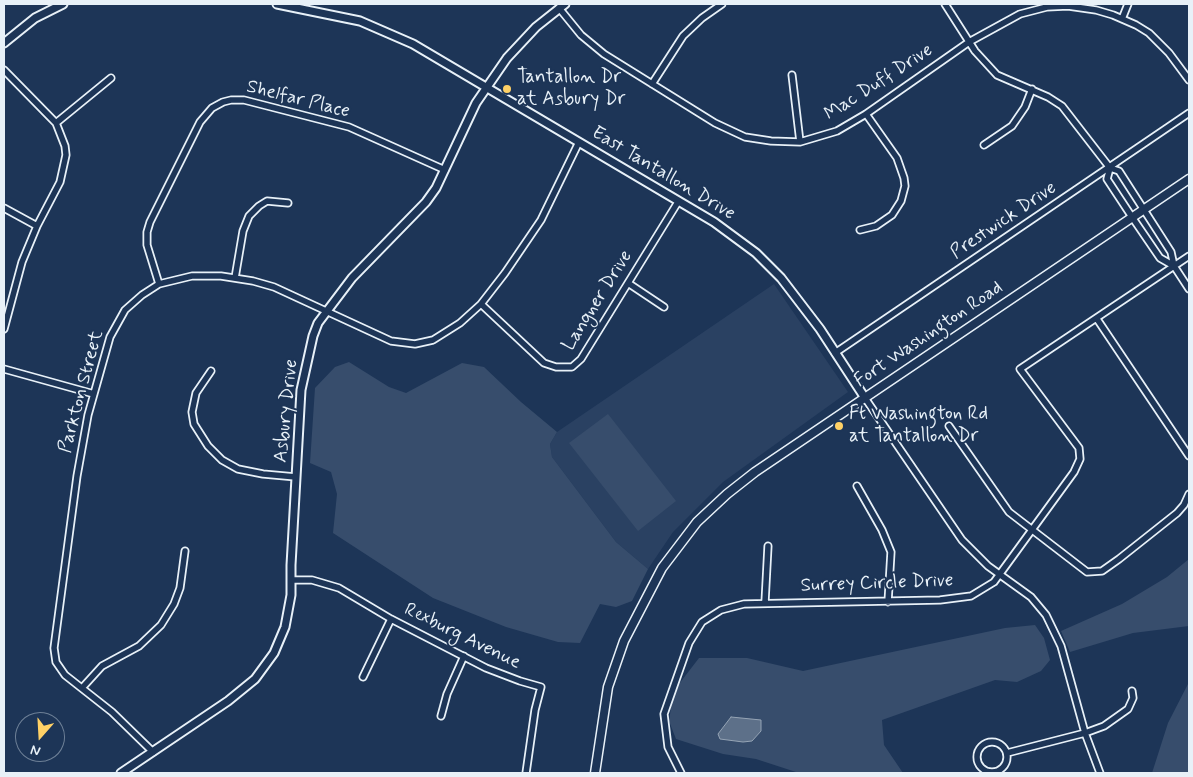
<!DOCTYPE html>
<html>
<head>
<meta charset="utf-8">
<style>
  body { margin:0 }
  #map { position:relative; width:1193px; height:777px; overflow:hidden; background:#1d3557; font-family:Mynerve,sans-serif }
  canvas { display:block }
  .frame { position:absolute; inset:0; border:5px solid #e8f1f8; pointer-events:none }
  .north { position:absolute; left:15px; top:712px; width:50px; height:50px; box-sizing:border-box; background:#1d3557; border:1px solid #6e8097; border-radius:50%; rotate:199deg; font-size:14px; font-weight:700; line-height:20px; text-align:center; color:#e8f1f8 }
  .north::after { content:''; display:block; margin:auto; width:18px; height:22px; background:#ffd166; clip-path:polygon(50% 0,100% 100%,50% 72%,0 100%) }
</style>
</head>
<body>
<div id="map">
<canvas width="1193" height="777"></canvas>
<div class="frame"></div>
<div class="north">N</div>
</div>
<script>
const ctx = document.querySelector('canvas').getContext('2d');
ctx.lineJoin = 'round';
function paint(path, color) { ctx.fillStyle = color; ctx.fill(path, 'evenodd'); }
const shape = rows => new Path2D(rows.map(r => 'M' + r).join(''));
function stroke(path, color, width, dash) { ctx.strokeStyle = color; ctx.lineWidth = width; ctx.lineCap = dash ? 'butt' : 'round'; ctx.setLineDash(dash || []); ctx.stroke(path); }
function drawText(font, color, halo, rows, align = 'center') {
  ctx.font = font + ' Mynerve,sans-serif'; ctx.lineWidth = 4; ctx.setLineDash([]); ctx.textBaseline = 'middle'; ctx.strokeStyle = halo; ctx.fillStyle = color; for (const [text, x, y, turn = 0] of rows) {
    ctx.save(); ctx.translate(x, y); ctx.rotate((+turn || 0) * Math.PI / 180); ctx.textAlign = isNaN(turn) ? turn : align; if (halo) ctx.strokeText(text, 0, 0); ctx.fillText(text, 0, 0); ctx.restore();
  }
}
paint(shape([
  [774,284,848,392,723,482,673,532,648,569,616,542,552,457,550,444,557,432]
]), '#2a4162');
paint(shape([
  [349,362,389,387,406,393,462,363,484,367,521,402,557,432,550,444,552,457,616,542,648,569,632,601,616,607,600,604,580,643,558,642,506,627,433,598,333,533,337,494,331,472,310,463,315,388,335,367],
  [608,414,676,501,638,531,569,443],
  [1189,559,1189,626,1133,633,1070,652,1061,631,1122,604,1167,577],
  [1035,625,1044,638,1050,660,1041,671,1017,682,995,680,882,720,884,745,903,773,799,773,756,759,723,754,676,739,669,721,672,701,679,684,699,658,747,658,803,671,1005,628],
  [1189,682,1189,773,1152,773,1168,723]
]), '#374d6c');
const water = shape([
  [731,717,761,720,761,731,752,741,743,742,720,739,718,734,731,717]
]);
paint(water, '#5d7089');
stroke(water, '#95a4b5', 1);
const minor = shape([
  [945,4,975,51,997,75,1048,97,1062,106,1110,168],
  [559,8,581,35,604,54,715,123,745,137,771,141,800,142,837,131,866,114,969,42,1020,14,1047,7,1068,6,1096,10,1113,15,1136,25,1149,33,1169,53,1189,80],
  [1122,19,1128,4],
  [4,70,56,123,65,146,66,155,60,182,37,226,22,262,4,329],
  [792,75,800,142],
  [652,84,683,36,702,18,722,4],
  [56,123,111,78],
  [984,145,1012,126,1025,107,1032,89],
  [1110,168,1119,171,1171,252,1174,266,1189,289],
  [1110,168,1107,179,1132,217,1160,258,1174,266],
  [4,208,37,226],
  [860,230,876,226,892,215,901,201,905,186,904,178,897,158,866,114],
  [235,278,243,231,249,216,259,206,267,201,288,203],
  [628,283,664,307],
  [159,284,147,245,147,232,150,222,200,122,212,108,223,102,231,100,244,100,349,127,445,170],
  [481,304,544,363,556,367,572,367,581,359,678,202],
  [1097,319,1189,456],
  [835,353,1189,113],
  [4,369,94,394],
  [211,371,196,393,192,412,194,424,208,446,222,460,238,469,263,474,296,477],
  [865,398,962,540,988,566,1031,597,1046,615,1061,646,1085,733,1100,773],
  [949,426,1009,512,1087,572,1102,571,1119,559,1177,513,1184,505,1189,494],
  [857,486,882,530,891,552,888,602],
  [291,580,312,580,339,588,391,619,486,668,520,681,541,687,535,710,526,773],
  [765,602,768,546],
  [363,677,391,619],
  [82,688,102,666,139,646,161,625,174,604,180,588,185,551],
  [441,716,447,694,464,656],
  '977 757a15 15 0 1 1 30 0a15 15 0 1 1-30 0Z',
  [153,752,112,712,65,675,56,662,54,648,77,476,88,415,110,337,125,310,142,295,159,284,192,276,221,276,253,281,274,287,391,341,415,344,433,340,460,323,481,304,505,273,541,220,579,142],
  [1007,753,1085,733,1104,726,1128,709,1133,698,1132,691],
  [681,773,668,747,664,714,689,643,702,622,721,610,744,604,940,600,971,596,994,582,1074,472,1080,459,1079,448,1020,369,1189,256]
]);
const tertiary = shape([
  [277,4,360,21,413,44,714,222,756,253,781,278,820,329,865,398],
  [4,43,35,18,63,4],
  [121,773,228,701,255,679,274,653,285,627,291,595,291,565,301,390,313,336,318,323,352,278,426,202,436,188,476,103,507,58,536,27,565,4]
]);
const secondary = shape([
  [595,773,608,687,624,641,662,568,697,522,727,494,755,472,1189,179]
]);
stroke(minor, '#e8f1f8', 9);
stroke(tertiary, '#e8f1f8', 11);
stroke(secondary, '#e8f1f8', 11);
stroke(minor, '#1d3557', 5.5);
stroke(tertiary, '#1d3557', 7);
stroke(secondary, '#1d3557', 8);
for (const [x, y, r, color] of [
  [507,89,5,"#ffd166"],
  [839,426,5,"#ffd166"]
]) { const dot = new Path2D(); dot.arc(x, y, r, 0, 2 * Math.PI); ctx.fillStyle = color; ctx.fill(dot); stroke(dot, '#1d3557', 2); }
drawText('19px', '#e8f1f8', '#1d3557', [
  ["Tantallon Dr",517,78],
  ["at Asbury Dr",517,100],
  ["Ft Washington Rd",849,415],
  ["at Tantallon Dr",849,437]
], 'left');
drawText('19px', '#e8f1f8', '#1d3557', [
  ["Mac Duff Drive",879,83,-33],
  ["Shelfar Place",298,100,14],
  ["East Tantallon Drive",663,174,31],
  ["Prestwick Drive",1004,221,-34],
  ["Langner Drive",598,301,-58],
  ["Fort Washington Road",929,335,-34],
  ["Parkton Street",82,392,-75],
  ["Asbury Drive",287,411,-84],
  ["Surrey Circle Drive",877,584,-2],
  ["Rexburg Avenue",462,637,26]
]);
</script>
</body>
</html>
